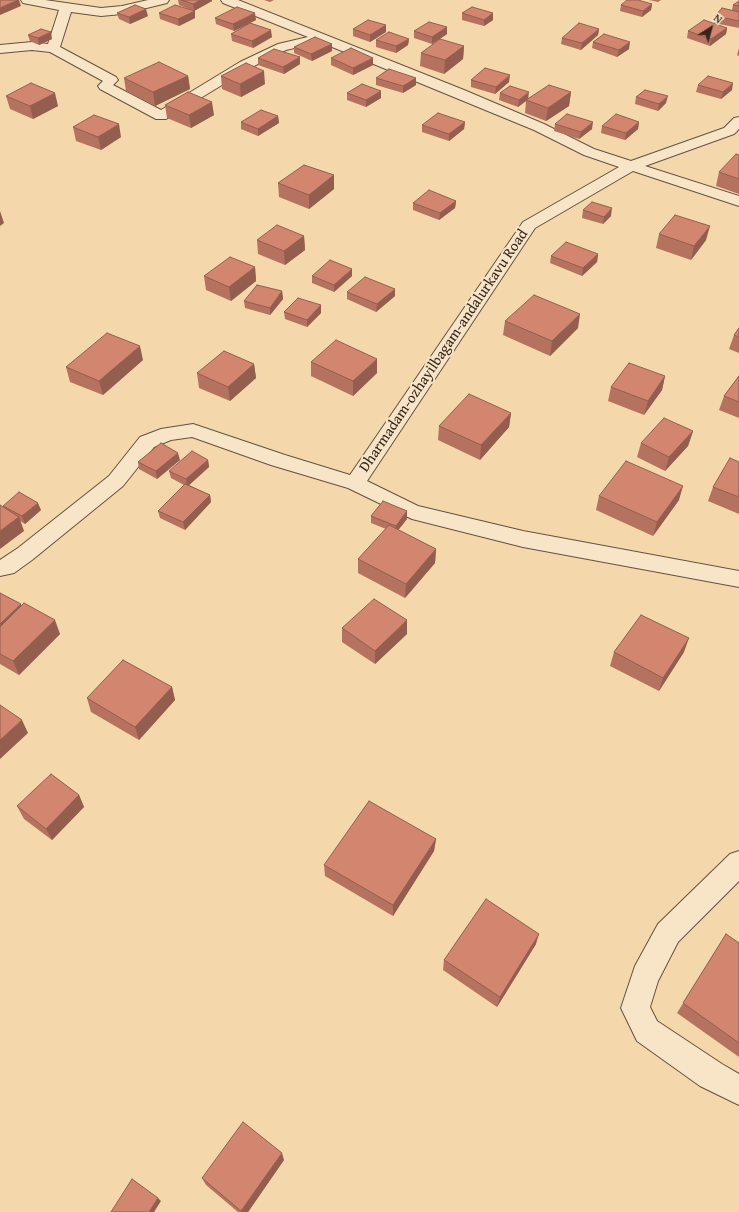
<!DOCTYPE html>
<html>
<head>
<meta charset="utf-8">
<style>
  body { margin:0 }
  #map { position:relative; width:739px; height:1212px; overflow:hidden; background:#f4d7aa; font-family:"Gentium Book Plus",serif }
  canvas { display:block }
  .north { position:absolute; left:691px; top:8px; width:40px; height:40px; -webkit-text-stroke:3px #f8e5c8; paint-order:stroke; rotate:37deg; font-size:11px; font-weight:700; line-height:16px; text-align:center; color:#34251c }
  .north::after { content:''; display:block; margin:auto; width:14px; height:18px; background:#34251c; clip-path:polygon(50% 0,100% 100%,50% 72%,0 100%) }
</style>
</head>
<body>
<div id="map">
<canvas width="739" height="1212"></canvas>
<div class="north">N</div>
</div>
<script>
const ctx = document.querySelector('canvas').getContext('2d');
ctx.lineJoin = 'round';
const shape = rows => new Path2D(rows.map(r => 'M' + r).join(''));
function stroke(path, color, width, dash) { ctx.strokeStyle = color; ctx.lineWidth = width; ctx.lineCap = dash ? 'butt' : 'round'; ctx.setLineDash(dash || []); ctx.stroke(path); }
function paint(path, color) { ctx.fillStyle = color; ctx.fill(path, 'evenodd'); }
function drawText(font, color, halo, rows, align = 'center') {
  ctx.font = font + ' "Gentium Book Plus",serif'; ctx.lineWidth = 4; ctx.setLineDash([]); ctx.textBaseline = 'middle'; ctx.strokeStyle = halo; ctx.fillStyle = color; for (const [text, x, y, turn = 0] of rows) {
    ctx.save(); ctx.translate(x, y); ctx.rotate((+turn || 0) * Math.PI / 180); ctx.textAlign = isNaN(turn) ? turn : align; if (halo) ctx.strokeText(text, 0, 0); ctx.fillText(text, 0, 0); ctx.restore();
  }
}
const street = shape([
  [21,0,45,0,101,8,122,6,148,0,169,0,167,3,122,14,101,16,71,12,60,47,116,77,118,80,113,85,161,110,240,62,278,44,308,37,223,3,221,0,238,0,464,90,544,124,594,149,631,161,724,128,734,118,739,117,739,129,734,134,645,166,739,196,739,206,633,171,535,228,367,481,418,506,523,531,739,571,739,587,523,547,412,519,348,488,271,465,192,437,171,440,154,447,123,486,32,560,14,573,0,576,0,560,18,548,109,476,140,437,161,429,193,424,285,455,350,475,523,222,619,167,584,155,534,130,320,42,286,50,250,68,166,119,156,119,100,89,98,86,103,81,50,52,32,50,0,53,0,45,32,42,48,44,59,10,23,3,21,0],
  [739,851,739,881,678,942,658,981,650,1007,657,1021,722,1064,739,1074,739,1105,700,1086,637,1041,621,1008,635,966,658,924,730,854,739,851]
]);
stroke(street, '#645240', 2);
paint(street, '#f8e5c8');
paint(shape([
  [178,0,212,0,212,1,194,11,179,5],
  [264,0,274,0,270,2],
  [649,0,661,0,658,2],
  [739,1,739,28,714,23,715,16,732,10,733,5],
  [652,4,651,10,642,17,620,11,621,5],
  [195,11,195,18,179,26,160,19,159,13],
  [117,13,148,16,130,24,119,19],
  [462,13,493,13,493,20,484,26,462,20],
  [215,18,256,20,234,31,216,24],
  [447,27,447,34,432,44,414,38,414,31],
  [727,28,726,34,710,46,687,38,688,31],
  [353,29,386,32,370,42,353,36],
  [599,29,598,35,581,50,561,44,562,38],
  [231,34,272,37,253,48,232,41],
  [28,35,52,39,39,45,30,41],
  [409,39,408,45,396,53,376,47,376,40],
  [593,42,629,49,617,57,592,48],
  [332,44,332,51,312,61,294,53,294,47],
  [464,46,463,59,444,74,420,66,421,53],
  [739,48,739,56,737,55],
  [300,57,300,64,284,74,258,65,258,58],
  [331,58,373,65,353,75,331,65],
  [188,76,190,89,155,106,126,91,124,78],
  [221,76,265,84,241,97,222,89],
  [376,78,416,85,403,93,376,85],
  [471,80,509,82,495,94,471,87],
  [698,85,732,90,721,99,696,92],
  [381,91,381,98,366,107,347,100,347,93],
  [571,92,569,106,546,121,525,113,526,101,518,107,499,100,500,93,529,98],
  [6,96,58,106,33,119,10,109],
  [636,97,666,103,658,111,635,104],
  [165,105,214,115,191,128,167,118],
  [278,116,279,123,258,136,241,129,241,122],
  [465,122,464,129,449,141,422,132,422,125],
  [639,122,638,129,625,140,601,133,602,126],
  [555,124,592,129,579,139,554,131],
  [73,127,121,137,101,150,76,141],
  [739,155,739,194,716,186,719,172],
  [334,175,334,189,309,209,279,197,278,183],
  [456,201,455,208,439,220,413,210,413,203],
  [583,210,611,216,603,224,582,218],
  [659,234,706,240,691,260,656,248],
  [304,236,305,250,285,265,258,254,257,240],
  [598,254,597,262,582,276,550,263,551,256],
  [255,267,256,281,231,301,206,290,204,276],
  [312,276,352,276,334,292,312,283],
  [282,291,283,299,270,315,245,308,244,301],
  [347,292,395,296,376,312,347,299],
  [321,305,321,313,307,327,285,319,284,312],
  [505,321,578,328,550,356,503,335],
  [739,328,739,353,729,349,734,335],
  [143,360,103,395,70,382,66,367],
  [311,362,377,373,353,396,311,376],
  [254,364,256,378,230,401,199,388,197,373],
  [665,376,662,390,644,415,608,401,611,387],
  [739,376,739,418,719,410,724,396],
  [511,413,509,427,480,460,438,440,439,426],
  [693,431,688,446,665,471,637,457,641,443],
  [180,460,157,479,139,469,138,462],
  [208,460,209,467,189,485,210,495,211,502,185,530,160,518,158,511,184,485,171,478,169,471],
  [739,462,739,514,708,501,713,487],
  [599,496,679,500,653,536,596,510],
  [3,506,41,510,25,524,20,521,24,531],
  [407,511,407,519,398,530,436,549,435,563,405,598,358,573,358,559,386,529,371,523,371,516],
  [0,593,22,606,60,634,19,675,0,664],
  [342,628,407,634,375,664,342,642],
  [614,652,684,652,659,691,610,666],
  [172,687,175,700,139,740,91,712,87,698],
  [79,795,84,807,52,840,24,819,17,806],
  [436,839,434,851,393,916,325,876,324,865],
  [726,934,739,943,739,1057,677,1013],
  [536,944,497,1007,443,970,444,960],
  [284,1160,248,1212,238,1212,206,1185,202,1178]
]), '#b5735f');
paint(shape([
  [18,0,19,0,21,6,0,15,0,8],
  [201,0,212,0,212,1,194,11,193,4],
  [652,4,651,10,642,17,643,11],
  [146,9,148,16,130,24,129,17],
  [195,11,195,18,179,26,178,19],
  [255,13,256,20,234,31,233,24],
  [493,13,493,20,484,26,484,20],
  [386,25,386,32,370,42,370,35],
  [447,27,447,34,432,44,432,37],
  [727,28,726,34,710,46,711,39],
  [599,29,598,35,581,50,582,43],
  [271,30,272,37,253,48,252,41],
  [51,32,52,39,39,45,38,38],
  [409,39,408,45,396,53,396,46],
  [630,42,629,49,617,57,619,50],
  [332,44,332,51,312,61,311,54],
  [464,46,463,59,444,74,445,60],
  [300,57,300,64,284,74,283,67],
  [373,58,373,65,353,75,353,68],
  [264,71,265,84,241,97,240,84],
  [510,75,509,82,495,94,496,87],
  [188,76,190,89,155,106,153,92],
  [416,78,416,85,403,93,403,86],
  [733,83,732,90,721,99,723,92],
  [381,91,381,98,366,107,366,100],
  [529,92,528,99,526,100,526,101,518,107,519,100],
  [571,92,569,106,546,121,548,108],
  [55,93,58,106,33,119,30,106],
  [668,96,666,103,658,111,659,104],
  [212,102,214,115,191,128,189,115],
  [278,116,279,123,258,136,258,129],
  [465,122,464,129,449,141,449,134],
  [593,122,592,129,579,139,581,132],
  [639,122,638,129,625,140,626,133],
  [119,124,121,137,101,150,98,137],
  [334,175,334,189,309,209,309,195],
  [456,201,455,208,439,220,440,213],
  [612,208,611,216,603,224,604,217],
  [0,211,4,223,0,226],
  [710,226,706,240,691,260,694,246],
  [304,236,305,250,285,265,284,251],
  [598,254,597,262,582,276,583,268],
  [255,267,256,281,231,301,229,287],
  [352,269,352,276,334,292,334,285],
  [395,289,395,296,376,312,377,304],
  [282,291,283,299,270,315,270,308],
  [321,305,321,313,307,327,307,320],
  [580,314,578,328,550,356,552,341],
  [140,346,143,360,103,395,99,381],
  [377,359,377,373,353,396,353,381],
  [254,364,256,378,230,401,228,387],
  [665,376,662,390,644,415,648,401],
  [511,413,509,427,480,460,481,445],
  [693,431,688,446,665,471,669,457],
  [178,453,180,460,157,479,156,471],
  [208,460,209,467,187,487,186,479],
  [683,486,679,500,653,536,657,522],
  [210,495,211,502,185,530,183,522],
  [38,503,41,510,25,524,22,516],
  [407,511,407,519,396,533,396,526],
  [19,517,24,531,0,549,0,531],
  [436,549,435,563,405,598,406,584],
  [21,604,24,611,0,634,0,624],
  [55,620,60,634,19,675,13,661],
  [407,620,407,634,375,664,375,651],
  [689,638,684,652,659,691,663,678],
  [172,687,175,700,139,740,135,727],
  [22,720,28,733,0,759,0,740],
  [79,795,84,807,52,840,46,829],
  [436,839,434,851,393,916,393,905],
  [539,934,536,944,497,1007,500,997],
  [282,1153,284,1160,248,1212,242,1212,241,1211],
  [158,1198,161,1201,154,1212,149,1212]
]), '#935e4e');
const building = shape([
  [0,0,18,0,0,8,0,0],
  [182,0,201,0,193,4,182,0],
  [627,0,638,0,652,4,643,11,621,5,627,0],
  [739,1,739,6,733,5,739,1],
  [135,5,146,9,129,17,117,13,135,5],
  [175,5,195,11,178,19,159,13,175,5],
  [237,7,255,13,233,24,215,18,237,7],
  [472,7,493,13,484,20,462,13,472,7],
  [722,8,739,12,739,21,715,16,722,8],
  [368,20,386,25,370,35,353,29,368,20],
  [704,20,727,28,711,39,688,31,704,20],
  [429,22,447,27,432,37,414,31,429,22],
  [250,23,271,30,252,41,231,34,250,23],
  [579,23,599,29,582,43,562,38,579,23],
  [41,29,51,32,38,38,28,35,41,29],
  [389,32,409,39,396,46,376,40,389,32],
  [604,34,630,42,619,50,593,42,604,34],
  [315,37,332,44,311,54,294,47,315,37],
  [440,39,464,46,445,60,421,53,440,39],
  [351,48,373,58,353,68,331,58,351,48],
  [274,49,300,57,283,67,258,58,274,49],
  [159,62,188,76,153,92,124,78,159,62],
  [246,63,264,71,240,84,221,76,246,63],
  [485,68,510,75,496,87,471,80,485,68],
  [389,69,416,78,403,86,376,78,389,69],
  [708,76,733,83,723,92,698,85,708,76],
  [31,83,55,93,30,106,6,96,31,83],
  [362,84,381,91,366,100,347,93,362,84],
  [549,85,571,92,548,108,526,100,549,85],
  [510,86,529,92,519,100,500,93,510,86],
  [645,90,668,96,659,104,636,97,645,90],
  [188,92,212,102,189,115,165,105,188,92],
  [261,110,278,116,258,129,241,122,261,110],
  [438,113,465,122,449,134,422,125,438,113],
  [567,114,593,122,581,132,555,124,567,114],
  [616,114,639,122,626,133,602,126,616,114],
  [94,115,119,124,98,137,73,127,94,115],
  [736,154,739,155,739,179,719,172,736,154],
  [304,165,334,175,309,195,278,183,304,165],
  [429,190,456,201,440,213,413,203,429,190],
  [592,202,612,208,604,217,583,210,592,202],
  [675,215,710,226,694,246,659,234,675,215],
  [277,225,304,236,284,251,257,240,277,225],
  [566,242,598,254,583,268,551,256,566,242],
  [230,257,255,267,229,287,204,276,230,257],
  [330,260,352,269,334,285,312,276,330,260],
  [365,277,395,289,377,304,347,292,365,277],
  [257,285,282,291,270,308,244,301,257,285],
  [534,295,580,314,552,341,505,321,534,295],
  [298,298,321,305,307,320,284,312,298,298],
  [739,328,739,337,734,335,739,328],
  [107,333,140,346,99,381,66,367,107,333],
  [336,340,377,359,353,381,311,362,336,340],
  [224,351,254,364,228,387,197,373,224,351],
  [629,363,665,376,648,401,611,387,629,363],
  [739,376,739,402,724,396,739,376],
  [469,394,511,413,481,445,439,426,469,394],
  [664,418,693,431,669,457,641,443,664,418],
  [161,443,178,453,156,471,138,462,161,443],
  [192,451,208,460,186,479,169,471,192,451],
  [730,458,739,462,739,497,713,487,730,458],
  [626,461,683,486,657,522,599,496,626,461],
  [185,484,210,495,183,522,158,511,185,484],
  [19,492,38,503,22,516,3,506,19,492],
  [383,501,407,511,396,526,371,516,383,501],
  [0,505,19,517,0,531,0,505],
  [389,525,436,549,406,584,358,559,389,525],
  [0,593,21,604,0,624,0,593],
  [374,599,407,620,375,651,342,628,374,599],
  [24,603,55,620,13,661,0,654,0,627,24,603],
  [641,615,689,638,663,678,614,652,641,615],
  [123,660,172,687,135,727,87,698,123,660],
  [0,705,22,720,0,740,0,705],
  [51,774,79,795,46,829,17,806,51,774],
  [369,801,436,839,393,905,324,865,369,801],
  [486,899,539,934,500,997,444,960,486,899],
  [726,934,739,943,739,1043,683,1003,726,934],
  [243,1122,282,1153,241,1211,202,1178,243,1122],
  [132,1179,158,1198,149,1212,111,1212,132,1179]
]);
paint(building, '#d2866f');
stroke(building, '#935e4e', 1);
drawText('15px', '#34251c', '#f8e5c8', [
  ["Dharmadam-ozhayilbagam-andalurkavu Road",444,351,-56]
]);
</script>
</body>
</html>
